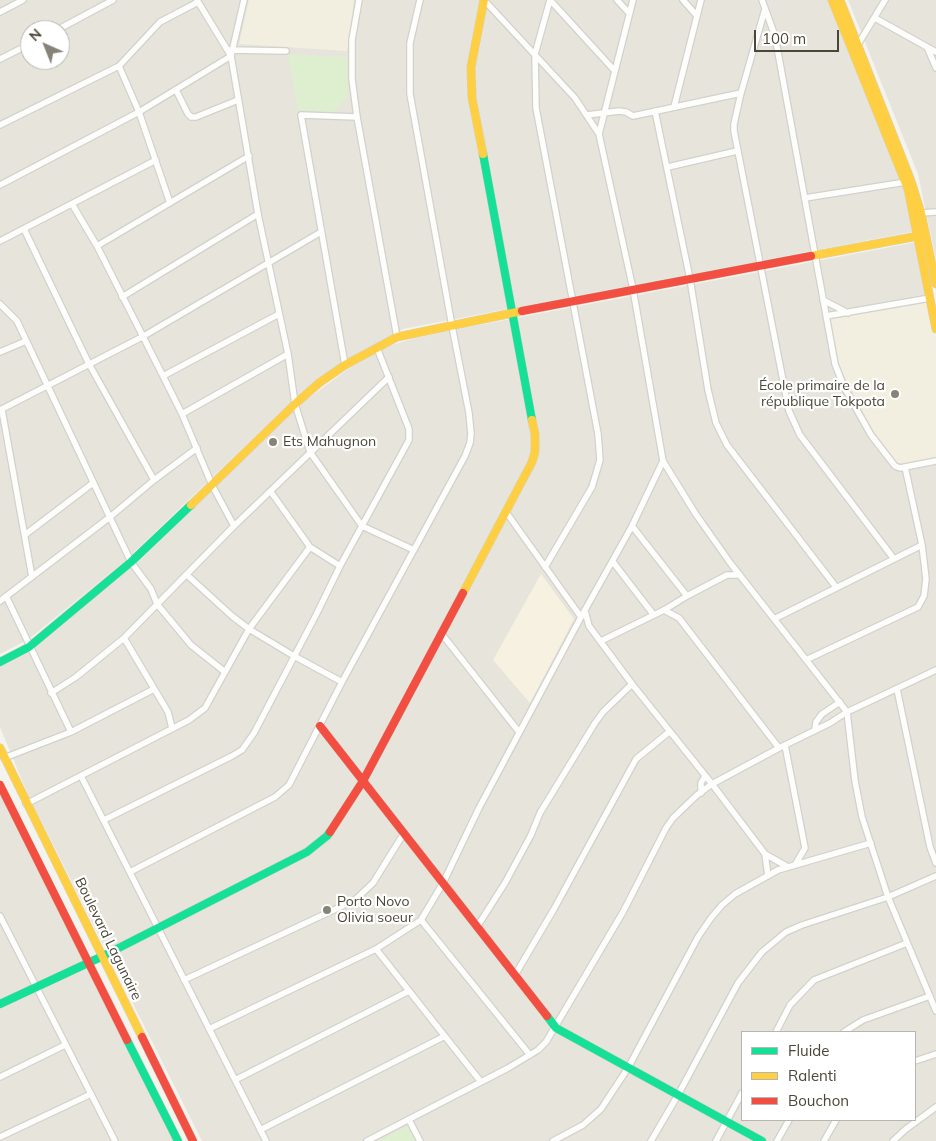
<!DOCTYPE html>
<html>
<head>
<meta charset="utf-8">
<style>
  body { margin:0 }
  #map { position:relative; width:936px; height:1141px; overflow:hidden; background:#f4f3ee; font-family:Mulish,sans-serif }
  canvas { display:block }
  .legend { position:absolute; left:741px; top:1031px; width:175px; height:90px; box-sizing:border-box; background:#fff; border:1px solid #b7b5af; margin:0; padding:6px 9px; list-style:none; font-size:15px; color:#4b4738 }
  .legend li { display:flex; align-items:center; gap:10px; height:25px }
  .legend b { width:25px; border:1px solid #b7b5af }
  .north { position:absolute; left:20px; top:20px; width:50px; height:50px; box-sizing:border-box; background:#fff; border:1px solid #b7b5af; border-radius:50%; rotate:316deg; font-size:14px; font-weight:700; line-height:20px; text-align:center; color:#4b4738 }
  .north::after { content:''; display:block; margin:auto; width:18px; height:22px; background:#868378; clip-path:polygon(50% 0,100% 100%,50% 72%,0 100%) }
  .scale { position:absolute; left:754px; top:30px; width:85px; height:22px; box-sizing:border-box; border:2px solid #4b4738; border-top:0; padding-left:6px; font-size:15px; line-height:18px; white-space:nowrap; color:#4b4738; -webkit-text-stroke:4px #fff; paint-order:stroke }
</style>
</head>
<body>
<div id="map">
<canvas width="936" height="1141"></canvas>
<ul class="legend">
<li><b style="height:6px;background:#16e098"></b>Fluide</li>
<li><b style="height:6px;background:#ffcf43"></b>Ralenti</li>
<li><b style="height:6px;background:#f24e42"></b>Bouchon</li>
</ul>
<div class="north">N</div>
<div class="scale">100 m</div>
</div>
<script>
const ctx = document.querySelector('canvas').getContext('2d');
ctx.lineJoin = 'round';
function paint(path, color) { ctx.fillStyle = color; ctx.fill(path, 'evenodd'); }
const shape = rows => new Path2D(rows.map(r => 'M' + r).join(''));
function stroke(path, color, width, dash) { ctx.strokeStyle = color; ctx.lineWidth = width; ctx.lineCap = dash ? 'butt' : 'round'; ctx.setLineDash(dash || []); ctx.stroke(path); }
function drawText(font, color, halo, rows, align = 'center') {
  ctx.font = font + ' Mulish,sans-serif'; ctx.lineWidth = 4.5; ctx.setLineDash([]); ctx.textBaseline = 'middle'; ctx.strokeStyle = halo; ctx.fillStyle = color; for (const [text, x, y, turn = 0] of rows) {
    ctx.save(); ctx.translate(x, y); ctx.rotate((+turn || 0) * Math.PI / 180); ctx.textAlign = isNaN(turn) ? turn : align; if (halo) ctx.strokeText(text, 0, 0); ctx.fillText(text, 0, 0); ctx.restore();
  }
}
paint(shape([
  [0,0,828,0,905,187,916,231,403,329,341,363,301,392,126,560,29,639,0,654],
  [30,30,60,30,60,60,30,60],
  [848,0,936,0,936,260,918,174],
  [917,242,936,343,936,1141,202,1141,28,795,0,727,0,666,34,647,139,561,302,403,359,361,389,346,412,339,458,329],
  [742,1032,915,1032,915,1120,742,1120],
  [0,789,175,1141,0,1141]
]), '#e7e5db');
paint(shape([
  [541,574,574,619,530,703,493,660]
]), '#f6f1e1');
paint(shape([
  [249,0,354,0,347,51,239,44],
  [930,302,936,341,936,458,898,464,871,428,836,360,829,317]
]), '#f2efe0');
paint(shape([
  [288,55,347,57,348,96,333,112,298,110],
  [408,1126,415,1141,378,1141]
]), '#ddefce');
const street = shape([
  [197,0,231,56,258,214,288,354,295,404,310,452,362,526,414,550],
  [359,0,352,40,352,79,357,117,397,337],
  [550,0,614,70],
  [617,0,629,13],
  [683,0,697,16],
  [762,0,775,36,835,364,844,387,871,435,895,466,900,468,905,467,922,545,926,579,924,596,918,607,806,660],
  [765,9,741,93,734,124,734,131,789,411,800,435,894,559],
  [0,12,23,0],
  [875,18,936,52],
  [57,30,113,0],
  [857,46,885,0],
  [927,47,936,68],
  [230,50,286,51],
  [0,59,30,44],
  [119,66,139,112,170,203],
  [176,90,188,114,191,117,196,117,238,100],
  [674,107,701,0],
  [655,111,690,279,708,390,716,423,727,445,836,587],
  [587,115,619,111,626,112,633,116,741,93],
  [0,125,119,66,160,22,198,2],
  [599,134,633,0],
  [668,167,737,151],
  [0,185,139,112,231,56,244,0],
  [805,198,906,182],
  [72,204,97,246,163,376,182,414,212,485,234,526],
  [921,213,936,212],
  [24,229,89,364,154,480],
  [0,241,156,160],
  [97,246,249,156],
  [122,297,258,214],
  [823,300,848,313],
  [0,304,17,321,131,562,151,589,157,604,191,645,225,672],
  [826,316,930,298],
  [0,352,26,341],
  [345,365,301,115,357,117],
  [163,376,279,314],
  [0,410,142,337,321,232],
  [2,410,32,577],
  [182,414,288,354],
  [663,461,695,513,731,564,847,712,855,781,862,817,888,897,936,1011],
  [905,467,936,461],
  [271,492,310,547,340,566],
  [506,512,581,617],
  [632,526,687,596],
  [26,534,93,483],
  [613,562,653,614],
  [545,567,592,487,600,460,598,434,536,108,535,54,550,0],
  [187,575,232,616,249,629,294,656,342,682],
  [6,596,71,732],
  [0,601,110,517,154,480,197,448],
  [664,610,679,618,779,748],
  [585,611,589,626,632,684,712,784,765,854,768,876],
  [774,619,922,545],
  [441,633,519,732],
  [124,638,168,712,172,728],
  [601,641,664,610,687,596,727,575,740,575],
  [897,689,930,847,936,863],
  [51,693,76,677,124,638,234,526,389,377],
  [815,730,816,722,822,714,840,702],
  [785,745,805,848,795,865],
  [4,758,71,732,154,689],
  [81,776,266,1141],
  [701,793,701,783,705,776],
  [26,804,189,720,205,708,249,629,310,547],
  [104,820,232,756,242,750,254,733,316,615,340,566,409,440,409,429,377,348],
  [765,854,788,867],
  [130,872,275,797,289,785,342,682,465,456,470,443,471,434,469,413,452,326,410,94,410,43,420,0],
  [0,916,115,1141],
  [421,920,530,1055],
  [477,927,505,883,531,835,540,813,595,723,603,712,632,684],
  [376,949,481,1082],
  [515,975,554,909,636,759,669,732],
  [184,980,355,900,373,883,404,833],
  [209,1029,376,949,421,920,443,883,479,808,581,617,632,526,663,461,633,289,599,134,575,98,484,0],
  [776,1032,790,1005,814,980,907,943],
  [844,1032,863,1020,930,996],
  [915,1061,936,1054],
  [0,1077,65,1045],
  [235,1080,409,991],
  [409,1120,420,1141],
  [260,1130,445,1036],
  [0,1137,91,1094],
  [367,1141,508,1068,538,1050,546,1042,623,912,666,828,673,818,697,795,712,784,779,748,830,723,847,712,936,670],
  [553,1141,583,1125,601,1109,628,1068,698,937,711,918,722,905,735,894,778,870,871,843],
  [651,1141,678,1095,738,983,762,952,786,932,802,925,888,897,936,876],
  [716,1141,742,1093],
  [777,1141,789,1120],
  [824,1141,836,1120],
  [893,1141,906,1129,936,1107]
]);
const fast = shape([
  [483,154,532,420],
  [0,662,29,647,131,562,191,505],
  [0,1004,103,956,307,852,327,836,330,832],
  [547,1016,556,1028,762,1141],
  [127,1040,178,1141]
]);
const slow = shape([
  [832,0,908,189,936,329],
  [840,0,911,181,921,213,936,284],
  [483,154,472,98,471,67,484,0],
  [811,256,918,236],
  [191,505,295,404,319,383,345,365,397,337,522,311],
  [463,593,532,462,535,452,535,434,532,420],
  [0,748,142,1037]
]);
const jam = shape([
  [522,311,811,256],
  [320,726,547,1016],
  [0,785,127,1040],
  [330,832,363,781,463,593],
  [142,1037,193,1141]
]);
stroke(street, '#d2d1cb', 8);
stroke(fast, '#d4d2c5', 9);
stroke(slow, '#d4d2c5', 9);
stroke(jam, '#d4d2c5', 9);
stroke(street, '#fdfdfc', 5.5);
stroke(fast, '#16e098', 8);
stroke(slow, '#ffcf43', 8);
stroke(jam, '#f24e42', 8);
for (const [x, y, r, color] of [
  [895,394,5,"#868378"],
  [273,442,5,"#868378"],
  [327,910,5,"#868378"]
]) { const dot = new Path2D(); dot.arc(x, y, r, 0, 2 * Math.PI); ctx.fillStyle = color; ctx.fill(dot); stroke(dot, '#fff', 2); }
drawText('14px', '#4b4738', '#fff', [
  ["École primaire de la",885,386,"right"],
  ["république Tokpota",885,402,"right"],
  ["Ets Mahugnon",283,442],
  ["Porto Novo",337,902],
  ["Olivia soeur",337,918]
], 'left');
drawText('14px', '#4b4738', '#fff', [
  ["Boulevard Lagunaire",108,939,64]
]);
</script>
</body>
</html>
